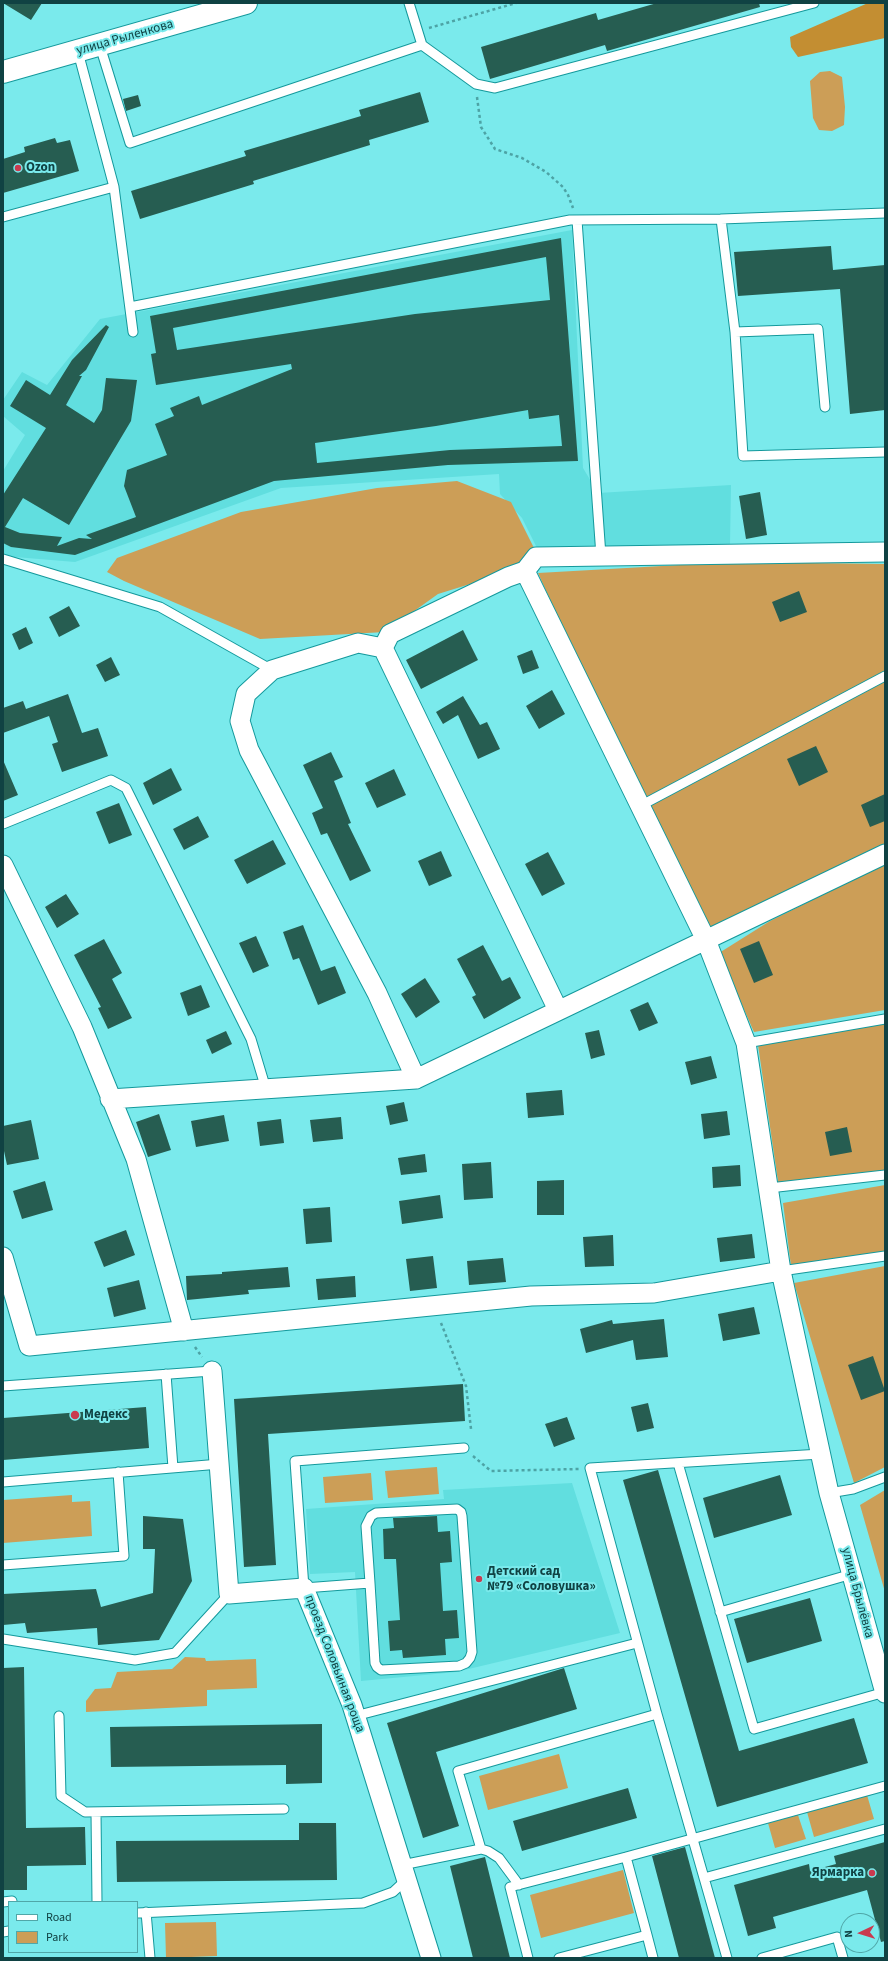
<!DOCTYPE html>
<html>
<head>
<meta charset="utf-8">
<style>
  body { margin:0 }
  #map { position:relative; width:888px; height:1961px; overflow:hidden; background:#7aeaec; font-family:"Source Sans 3",sans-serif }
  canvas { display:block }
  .frame { position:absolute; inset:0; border:4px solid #104243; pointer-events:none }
  .legend { position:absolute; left:8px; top:1901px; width:130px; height:52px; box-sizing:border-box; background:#7aeaec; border:1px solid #50a7a8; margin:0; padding:5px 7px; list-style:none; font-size:12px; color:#104243 }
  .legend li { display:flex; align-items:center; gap:8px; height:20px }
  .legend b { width:20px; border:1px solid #50a7a8 }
  .north { position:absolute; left:840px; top:1913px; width:40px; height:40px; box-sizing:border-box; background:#7aeaec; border:1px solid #50a7a8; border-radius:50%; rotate:266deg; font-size:11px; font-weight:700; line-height:16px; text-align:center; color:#104243 }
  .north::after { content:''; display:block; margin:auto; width:14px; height:18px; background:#ca3a4f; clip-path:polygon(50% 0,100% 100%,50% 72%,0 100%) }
</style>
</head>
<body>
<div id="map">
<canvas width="888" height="1961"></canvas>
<div class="frame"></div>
<ul class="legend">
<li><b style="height:5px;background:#fff"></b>Road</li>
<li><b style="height:11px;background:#cc9e57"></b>Park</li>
</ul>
<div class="north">N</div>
</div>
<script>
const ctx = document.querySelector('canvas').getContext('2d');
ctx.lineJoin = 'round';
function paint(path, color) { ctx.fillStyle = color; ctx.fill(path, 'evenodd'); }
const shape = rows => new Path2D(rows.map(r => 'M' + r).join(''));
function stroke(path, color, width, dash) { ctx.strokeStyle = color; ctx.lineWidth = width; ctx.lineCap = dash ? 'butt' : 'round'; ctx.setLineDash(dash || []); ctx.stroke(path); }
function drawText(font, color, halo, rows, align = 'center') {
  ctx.font = font + ' "Source Sans 3",sans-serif'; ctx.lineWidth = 4; ctx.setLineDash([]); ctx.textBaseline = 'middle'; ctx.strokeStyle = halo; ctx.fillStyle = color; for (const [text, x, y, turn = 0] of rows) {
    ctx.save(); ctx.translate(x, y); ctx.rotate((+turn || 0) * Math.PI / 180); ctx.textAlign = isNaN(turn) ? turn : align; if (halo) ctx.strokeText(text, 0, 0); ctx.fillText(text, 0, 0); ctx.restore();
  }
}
paint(shape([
  [572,230,583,468,598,493,731,485,730,544,538,550,522,518,500,494,499,474,281,488,75,562,3,556,3,471,25,435,3,416,3,400,22,372,47,385,100,319],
  [572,1483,620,1633,456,1672,361,1681,355,1572,310,1574,306,1509,444,1499,443,1490]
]), '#61dedf');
paint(shape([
  [830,71,842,77,845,107,844,125,832,131,819,130,813,118,810,81,820,72],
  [457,481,511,502,534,548,512,571,438,594,385,632,260,639,124,581,107,572,117,558,241,512,377,488],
  [733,562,885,564,885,848,713,939,637,792,538,573],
  [885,864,885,1010,754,1032,719,953,770,921],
  [885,1024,885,1171,779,1188,758,1045],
  [885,1185,885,1254,791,1266,783,1203],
  [885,1266,885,1467,854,1483,794,1283],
  [437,1467,439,1494,388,1498,385,1471],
  [371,1473,373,1500,325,1503,323,1477],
  [885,1490,885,1592,860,1505],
  [72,1495,72,1502,90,1501,92,1536,3,1543,3,1500],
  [185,1657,205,1658,206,1661,256,1659,257,1688,207,1690,207,1706,86,1712,86,1701,95,1689,111,1688,117,1672,172,1669],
  [559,1754,568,1788,488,1810,479,1776],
  [867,1795,874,1819,814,1837,807,1812],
  [798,1815,806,1839,775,1848,768,1823],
  [623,1870,634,1913,541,1938,530,1895],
  [216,1922,217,1956,166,1958,165,1923]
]), '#cc9e57');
paint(shape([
  [868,3,885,3,885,38,798,57,791,47,790,37]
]), '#c38e32');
paint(shape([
  [3,3,42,3,31,20],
  [657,3,759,3,760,7,607,51,605,45,490,79,481,47,596,13,598,20],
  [420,92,429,122,369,140,370,145,253,181,254,184,140,219,131,191,246,156,244,151,361,116,359,110],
  [138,95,141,106,126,111,123,99],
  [55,138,57,143,70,140,79,171,3,193,3,159,25,152,24,147],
  [561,238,578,461,448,465,274,481,75,555,11,547,3,543,3,495,46,428,10,406,26,380,50,395,72,360,106,325,109,327,86,370,79,376,82,376,66,405,94,423,102,410,106,378,137,380,131,421,69,525,23,498,5,527,20,533,62,537,57,546,79,538,92,539,86,535,136,517,124,486,127,470,167,455,155,424,174,416,170,408,199,396,202,405,292,369,291,364,156,385,151,354,156,353,150,316],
  [546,257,550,300,415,314,177,350,173,328],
  [528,410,529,419,559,415,562,446,450,450,317,463,315,443,436,426],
  [831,246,833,270,885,265,885,410,850,414,840,289,738,296,734,252],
  [760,492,767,535,746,539,739,496],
  [799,591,807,612,780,622,772,602],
  [69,606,80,626,59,637,49,617],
  [26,627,33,643,19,650,12,634],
  [463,630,478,660,421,689,406,660],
  [532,650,539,668,523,674,517,656],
  [111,657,120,675,105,682,96,665],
  [552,690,565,714,539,729,526,706],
  [68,694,82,733,98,728,108,756,62,772,52,744,58,742,49,716,3,733,3,708,23,701,26,709],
  [463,696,480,725,487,722,500,749,478,759,458,715,443,724,436,712],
  [816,746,828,772,799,786,787,759],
  [331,752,343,777,334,781,351,823,348,824,371,871,350,881,327,833,321,835,312,813,323,808,303,765],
  [3,760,18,795,3,801],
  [171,768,182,790,153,805,143,783],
  [394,769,406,795,377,808,365,783],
  [885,794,885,821,870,827,861,805],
  [119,803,132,835,109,844,96,812],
  [198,816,209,837,184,850,173,829],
  [273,840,286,864,247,884,234,860],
  [441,851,452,876,429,886,418,861],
  [548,852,565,884,542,896,525,864],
  [66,894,79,914,57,928,45,907],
  [303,925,321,971,335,966,346,993,318,1005,299,958,293,960,283,932],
  [256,936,269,966,253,973,239,943],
  [104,939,122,973,112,979,132,1018,108,1029,98,1008,101,1007,74,955],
  [759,941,773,975,754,983,740,949],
  [483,945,502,981,510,977,521,998,484,1019,472,997,476,995,457,959],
  [425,978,440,1002,416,1018,401,994],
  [201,985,210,1007,188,1016,180,993],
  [648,1002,658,1023,639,1031,630,1010],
  [599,1030,605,1055,591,1059,585,1033],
  [226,1031,232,1044,212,1054,206,1040],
  [711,1056,717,1078,691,1085,685,1062],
  [562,1090,564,1115,528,1118,526,1093],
  [404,1102,408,1121,390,1125,386,1106],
  [727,1111,730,1135,704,1139,701,1114],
  [159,1114,171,1150,148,1157,136,1122],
  [224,1115,229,1141,196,1147,191,1121],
  [341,1117,343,1139,313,1142,310,1120],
  [281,1119,284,1143,260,1146,257,1122],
  [31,1120,39,1159,7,1165,4,1151,3,1152,3,1126],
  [847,1127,852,1152,830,1156,825,1132],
  [425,1154,427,1172,401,1175,398,1158],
  [491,1162,493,1198,464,1200,462,1164],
  [740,1165,741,1186,713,1188,712,1167],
  [564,1180,564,1215,537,1215,537,1181],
  [45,1181,53,1210,22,1219,13,1191],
  [440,1195,443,1218,402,1224,399,1201],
  [330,1207,332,1242,306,1244,303,1209],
  [126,1230,135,1255,104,1267,94,1242],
  [752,1234,755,1258,720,1262,717,1238],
  [613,1235,614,1266,585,1267,583,1237],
  [433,1256,437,1288,410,1291,406,1259],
  [503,1258,506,1282,469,1285,467,1261],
  [288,1267,290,1287,248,1290,249,1294,187,1300,186,1276,222,1274,222,1272],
  [355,1276,356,1297,318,1300,316,1279],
  [139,1280,146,1309,114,1317,107,1288],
  [754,1307,760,1334,723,1341,718,1314],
  [664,1319,668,1357,636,1360,633,1340,586,1353,580,1329,612,1320,613,1324],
  [873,1356,885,1391,861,1400,848,1365],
  [463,1384,465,1421,268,1434,276,1565,244,1567,234,1399],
  [648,1403,654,1428,637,1432,631,1407],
  [146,1407,149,1448,3,1460,3,1418],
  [567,1417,575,1439,554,1447,545,1424],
  [658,1470,739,1751,854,1718,868,1763,717,1807,623,1480],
  [780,1475,792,1515,714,1538,703,1498],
  [143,1516,183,1519,192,1581,159,1640,98,1645,97,1628,27,1633,25,1623,3,1625,3,1594,96,1589,101,1607,153,1593,155,1549,143,1549],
  [437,1516,438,1532,450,1531,452,1562,440,1563,443,1611,457,1610,459,1638,445,1639,446,1655,403,1658,402,1650,390,1651,388,1621,400,1620,398,1590,396,1559,384,1559,383,1529,394,1528,393,1518],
  [810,1598,822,1641,747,1663,734,1619],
  [24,1667,26,1828,85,1827,86,1865,27,1866,27,1890,3,1890,3,1668],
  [564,1668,577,1709,436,1752,459,1826,423,1838,387,1723],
  [322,1724,322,1783,286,1784,286,1765,111,1767,110,1727],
  [628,1788,637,1818,522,1851,513,1821],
  [299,1823,336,1823,337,1880,117,1882,116,1841,299,1840],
  [885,1842,885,1941,881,1942,867,1890,773,1917,776,1928,748,1936,734,1885,809,1864,810,1871,836,1864,834,1856],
  [685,1847,715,1958,679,1958,652,1856],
  [485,1857,510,1958,473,1958,450,1866]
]), '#265d51');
const lane = shape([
  [409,3,422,45,476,84,495,88,814,3],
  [100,46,130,143,422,45],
  [78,52,114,187,133,332],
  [3,217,114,187],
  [721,219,885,213],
  [577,220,601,556],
  [130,307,570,220,721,219,735,332,818,329,825,407],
  [735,332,743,456,885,452],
  [3,559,160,607,272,670],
  [640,806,885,676],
  [3,824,111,780,126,788,251,1039,266,1089],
  [746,1043,885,1019],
  [769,1188,885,1175],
  [781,1271,885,1256],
  [166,1374,173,1468],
  [3,1386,212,1371],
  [678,1463,754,1729,885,1692],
  [3,1482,220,1464],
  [829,1493,853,1489,885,1477],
  [3,1565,124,1556,118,1472],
  [370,1583,366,1526,371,1516,376,1513,457,1509,461,1512,462,1516,472,1652,470,1658,466,1663,459,1666,381,1670,377,1667,375,1663,370,1583,304,1588,295,1461,464,1448],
  [720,1612,852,1574],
  [3,1639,135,1660,175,1653,229,1594],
  [59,1716,61,1796,85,1812,284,1809],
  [355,1716,637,1643],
  [96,1812,97,1902],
  [481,1849,458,1771,657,1714],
  [626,1857,885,1786],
  [402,1865,481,1849,488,1851,499,1858,519,1885],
  [704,1878,885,1829],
  [3,1902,12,1901],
  [146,1912,150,1958],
  [137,1913,363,1903,393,1892,406,1880],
  [3,1932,9,1931],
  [647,1935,653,1958],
  [528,1958,510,1887,626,1857,647,1935,559,1958],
  [727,1958,657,1714,590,1468,821,1454],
  [762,1958,837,1937,843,1958]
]);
const street = shape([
  [885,552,536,557,525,571,706,940,746,1043,781,1271,829,1493,885,1693],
  [383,648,358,643,272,670,246,694,240,721,249,750,377,993,416,1079],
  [383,648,558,1010],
  [383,648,390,634,508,577,525,571],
  [3,865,82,1027,136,1159,184,1331],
  [110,1099,416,1079,885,854],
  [3,1257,29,1346,531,1296,654,1293,781,1271],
  [212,1371,229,1594,304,1588,352,1705,431,1958]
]);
const secondary = shape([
  [3,72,246,3]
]);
stroke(lane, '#14999c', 11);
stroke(street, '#14999c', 21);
stroke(secondary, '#14999c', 24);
stroke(shape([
  [429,28,516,3],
  [477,97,481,127,495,149,522,158,546,172,563,187,568,195,573,208],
  [441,1323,466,1386,471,1429],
  [195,1347,202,1357],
  [473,1456,491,1471,579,1469]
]), '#4da3a5', 2.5, [3, 3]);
stroke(lane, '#fff', 9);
stroke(street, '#fff', 19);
stroke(secondary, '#fff', 22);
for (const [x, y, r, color] of [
  [18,168,4,"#ca3a4f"],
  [75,1415,5,"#ca3a4f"],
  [479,1579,4,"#ca3a4f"],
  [872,1873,4,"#ca3a4f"]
]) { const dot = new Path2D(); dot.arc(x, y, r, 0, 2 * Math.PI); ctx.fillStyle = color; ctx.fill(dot); stroke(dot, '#7aeaec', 1.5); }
drawText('13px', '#104243', '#7aeaec', [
  ["улица Рыленкова",125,38,-16],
  ["улица Брылёвка",857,1593,75],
  ["проезд Соловьиная роща",334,1664,69]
]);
drawText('bold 13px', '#104243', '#7aeaec', [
  ["Ozon",26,168],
  ["Медекс",84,1415],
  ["Детский сад",487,1572],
  ["№79 «Соловушка»",487,1587],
  ["Ярмарка",864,1873,"right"]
], 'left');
</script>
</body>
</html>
